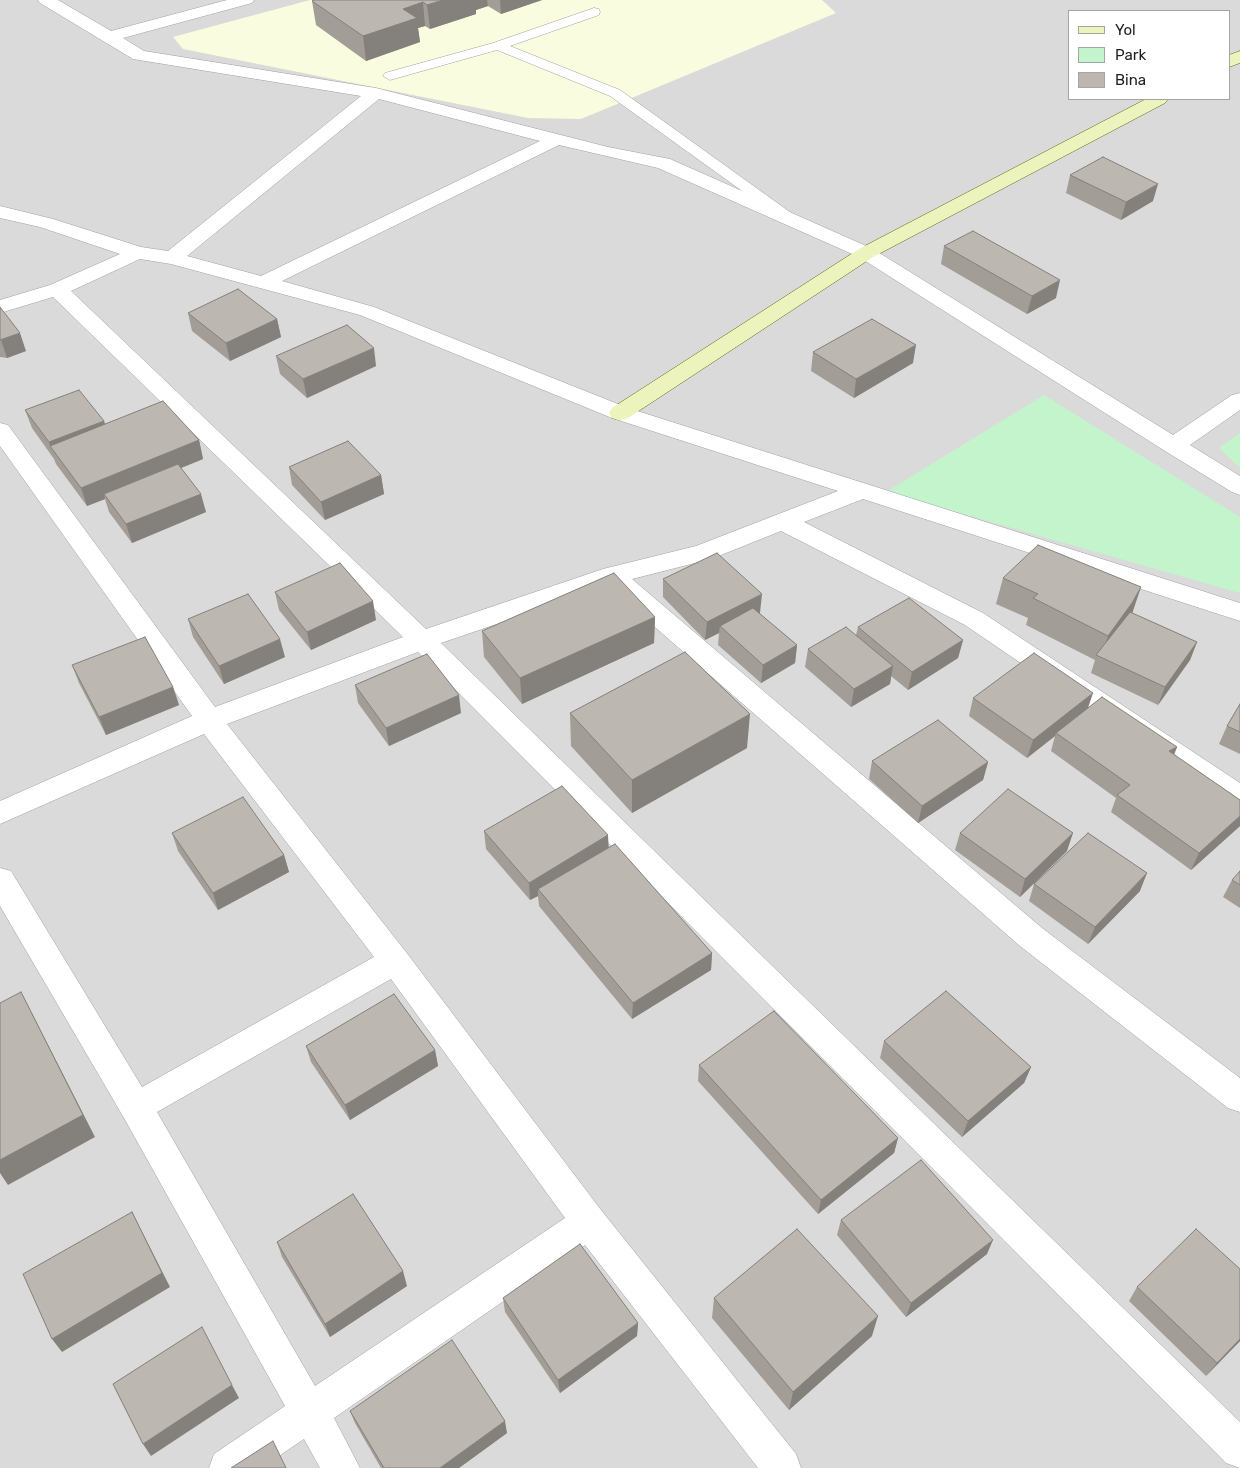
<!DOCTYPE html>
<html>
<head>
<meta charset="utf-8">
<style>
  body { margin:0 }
  #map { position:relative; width:1240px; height:1468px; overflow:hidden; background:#edebe4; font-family:Rubik,sans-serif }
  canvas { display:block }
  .legend { position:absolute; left:1068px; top:10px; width:162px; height:90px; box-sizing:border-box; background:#fff; border:1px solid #a5a5a5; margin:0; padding:6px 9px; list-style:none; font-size:15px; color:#1d1d1d }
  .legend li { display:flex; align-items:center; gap:10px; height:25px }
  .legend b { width:25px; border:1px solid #a5a5a5 }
</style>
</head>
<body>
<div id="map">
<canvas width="1240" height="1468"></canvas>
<ul class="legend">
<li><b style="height:6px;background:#ecf3bc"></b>Yol</li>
<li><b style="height:14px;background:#c4f4cc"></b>Park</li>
<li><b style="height:14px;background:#bdb7b1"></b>Bina</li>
</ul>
</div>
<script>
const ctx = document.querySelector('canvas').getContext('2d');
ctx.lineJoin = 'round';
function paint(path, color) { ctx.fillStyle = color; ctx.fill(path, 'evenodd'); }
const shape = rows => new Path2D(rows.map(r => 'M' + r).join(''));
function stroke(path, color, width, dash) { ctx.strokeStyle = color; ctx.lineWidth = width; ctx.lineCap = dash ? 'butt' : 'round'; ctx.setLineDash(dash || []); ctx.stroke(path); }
paint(shape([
  [0,0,1240,0,1240,1468,0,1468],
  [1069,11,1229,11,1229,99,1069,99]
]), '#dbdada');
paint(shape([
  [310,0,822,0,836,13,581,119,528,118,183,49,173,37]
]), '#f9fcde');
paint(shape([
  [1044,395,1240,517,1240,593,886,492],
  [1240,433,1240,468,1219,448]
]), '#c4f4cc');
const lane = shape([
  [594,8,599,9,600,12,599,15,510,46,620,90,794,215,797,218,794,221,784,221,610,96,497,50,390,80,383,76,385,73,493,43,594,8]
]);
const street = shape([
  [38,0,58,0,111,31,227,0,254,0,252,3,123,38,144,51,376,88,608,147,670,159,873,249,1173,435,1232,395,1240,393,1240,410,1190,445,1240,476,1240,495,1232,492,1165,451,859,257,658,168,559,145,282,281,374,307,628,408,1240,603,1240,621,863,499,804,522,983,613,1240,783,1240,809,1230,806,965,625,781,531,711,559,632,579,1042,928,1240,1078,1240,1112,1228,1108,1020,946,608,586,441,643,1240,1422,1240,1468,1226,1463,418,652,227,724,406,952,601,1210,796,1454,801,1468,758,1468,585,1245,334,1418,360,1468,320,1468,304,1439,261,1468,209,1468,214,1454,285,1406,124,1118,0,906,0,868,11,871,142,1087,374,957,204,734,0,824,0,801,192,716,0,446,0,423,8,425,215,707,403,637,53,297,0,313,0,300,50,285,120,254,40,227,0,218,0,206,53,219,141,247,168,251,361,96,133,59,40,3,38,0],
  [379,99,540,141,261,276,187,256,379,99],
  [140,259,171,264,360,315,612,418,838,491,696,546,603,569,426,629,71,291,140,259],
  [391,979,565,1218,315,1386,157,1112,391,979]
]);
const secondary = shape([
  [1240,51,1240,63,1229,67,1229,55,1240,51],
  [1146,99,1168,99,1165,103,873,257,628,418,620,420,612,418,609,413,612,408,859,249,1146,99]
]);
stroke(lane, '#a1a1a1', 1);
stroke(street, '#a1a1a1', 1);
stroke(secondary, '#586a0f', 1);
paint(lane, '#fff');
paint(street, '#fff');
paint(secondary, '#ecf3bc');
paint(shape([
  [314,0,542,0,501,14,488,6,476,10,476,14,430,29,425,26,418,28,420,42,366,61,316,25,312,1],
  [1070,175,1153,201,1121,220,1066,193],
  [944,246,1056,298,1027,314,941,264],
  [0,307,26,351,7,358,0,357],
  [188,313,277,319,281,337,230,361,192,331],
  [813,352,913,363,854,398,811,371],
  [276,356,376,366,307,398,280,374],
  [25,410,104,421,105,424,199,440,203,459,181,468,206,512,132,543,109,512,105,499,87,506,56,464,54,459,32,428],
  [289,467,381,475,384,494,325,520,292,485],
  [1003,578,1132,613,1197,642,1190,660,1158,705,1091,673,1095,660,1026,625,1028,618,996,604],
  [663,579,760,613,759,613,797,645,795,663,761,683,718,645,719,633,705,640,663,597],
  [275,592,376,620,311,650,279,610],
  [655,617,654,643,522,704,484,657,482,631],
  [188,619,285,657,224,684,193,637],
  [858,627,963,640,958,658,908,690,891,676,890,684,851,707,805,667,808,649,856,635],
  [72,665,173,687,179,705,106,735,79,683],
  [355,685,461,713,389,746,358,703],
  [973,698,1088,707,1177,747,1174,755,1240,800,1240,826,1191,870,1111,812,1116,798,1051,751,1055,736,1027,758,969,716],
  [1240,704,1240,754,1219,744,1227,726],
  [570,713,747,748,632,813,571,746],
  [872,761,988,762,983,780,918,823,869,779],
  [484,831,609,847,712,953,711,970,632,1019,539,906,538,896,530,900,486,849],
  [172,833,284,855,289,872,218,910,178,851],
  [960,833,1067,851,1020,897,955,850],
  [1240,871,1240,908,1223,897,1232,880],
  [1034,884,1140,891,1088,944,1029,901],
  [884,1041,1031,1067,1024,1083,962,1137,880,1058],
  [306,1046,435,1050,438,1066,350,1120,311,1062],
  [699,1065,898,1138,894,1153,818,1214,698,1081],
  [841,1220,987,1254,906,1317,837,1235],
  [277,1242,407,1286,330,1337,282,1257],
  [1240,1269,1240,1341,1206,1376,1129,1301,1137,1287],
  [503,1298,638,1323,637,1336,560,1393,505,1312],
  [714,1298,872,1336,789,1410,712,1318],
  [350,1411,507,1433,459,1468,381,1468,355,1423]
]), '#a39d98');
paint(shape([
  [443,0,487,0,488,6,476,10,476,14,430,29,427,5],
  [500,0,542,0,501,14],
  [423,2,425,26,418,28,420,42,366,61,363,36,403,9],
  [1158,184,1153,201,1121,220,1126,202],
  [1060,280,1056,298,1027,314,1032,296],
  [277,319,281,337,230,361,226,343],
  [20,333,26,351,7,358,1,340],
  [916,345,913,363,854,398,856,379],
  [374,348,376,366,307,398,303,379],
  [104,421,109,439,51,448,49,442],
  [199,440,203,459,107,498,104,494,105,499,87,506,81,488],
  [381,475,384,494,325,520,321,502],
  [201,494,206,512,132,543,126,524],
  [1141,587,1132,614,1101,657,1108,636],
  [762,594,760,613,724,630,720,626,719,633,705,640,707,622],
  [373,601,376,620,311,650,307,632],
  [655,617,654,643,522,704,520,678],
  [280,639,285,657,224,684,219,666],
  [963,640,958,658,908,690,912,672],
  [1197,642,1190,660,1158,705,1165,687],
  [797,645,795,663,761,683,763,665],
  [893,666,890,684,851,707,854,689],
  [173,687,179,705,106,735,99,717],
  [1093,693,1087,711,1056,733,1055,736,1027,758,1033,740],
  [459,695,461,713,389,746,386,728],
  [750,714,747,748,632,813,632,780],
  [1177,747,1169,765,1169,751],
  [988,762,983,780,918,823,922,806],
  [1240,816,1240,826,1191,870,1199,853],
  [1073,833,1067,851,1020,897,1025,879],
  [608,835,609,853,538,889,538,896,530,900,529,883],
  [284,855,289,872,218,910,213,893],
  [1147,873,1140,891,1088,944,1095,927],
  [712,953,711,970,632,1019,633,1003],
  [21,992,95,1137,8,1185,0,1173,0,1160],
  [435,1050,438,1066,350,1120,345,1105],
  [1031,1067,1024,1083,962,1137,968,1121],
  [898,1138,894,1153,818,1214,821,1200],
  [132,1212,170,1287,62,1352,52,1339],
  [993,1240,987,1254,906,1317,911,1303],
  [403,1271,407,1286,330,1337,325,1324],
  [878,1316,872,1336,789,1410,793,1392],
  [638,1323,637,1336,560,1393,558,1380],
  [1240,1339,1240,1341,1206,1376,1217,1363],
  [232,1385,239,1398,151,1456,143,1444],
  [505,1421,507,1433,459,1468,440,1468]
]), '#84807c');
const building = shape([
  [314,0,443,0,427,5,423,2,403,9,417,18,363,36,312,1,314,0],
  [1103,157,1158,184,1126,202,1070,175,1103,157],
  [973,231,1060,280,1032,296,944,246,973,231],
  [238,289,277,319,226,343,188,313,238,289],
  [0,307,20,333,0,340,0,307],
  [872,319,916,345,856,379,813,352,872,319],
  [347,325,374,348,303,379,276,356,347,325],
  [79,390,104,421,49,442,25,410,79,390],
  [163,401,199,440,81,488,50,446,163,401],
  [348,441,381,475,321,502,289,467,348,441],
  [178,464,201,494,126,524,104,494,178,464],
  [1038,545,1141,587,1132,603,1108,636,1033,598,1038,594,1003,578,1038,545],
  [717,553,762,594,707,622,663,579,717,553],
  [340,563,373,601,307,632,275,592,340,563],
  [614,573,655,617,520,678,482,631,614,573],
  [248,594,280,639,219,666,188,619,248,594],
  [909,598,963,640,912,672,858,627,909,598],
  [753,608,797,645,763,665,720,626,753,608],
  [1130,612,1197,642,1165,687,1096,655,1130,612],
  [846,627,893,666,854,689,808,649,846,627],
  [145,637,173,687,99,717,72,665,145,637],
  [685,652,750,714,632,780,570,713,685,652],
  [1034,653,1093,693,1033,740,973,698,1034,653],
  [427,654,459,695,386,728,355,685,427,654],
  [1102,697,1177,747,1169,751,1240,800,1240,816,1199,853,1117,795,1130,785,1056,733,1102,697],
  [1240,704,1240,732,1227,726,1240,704],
  [938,720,988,762,922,806,872,761,938,720],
  [562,786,608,835,529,883,484,831,562,786],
  [1008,789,1073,833,1025,879,960,833,1008,789],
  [243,797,284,855,213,893,172,833,243,797],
  [1088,833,1147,873,1095,927,1034,884,1088,833],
  [615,844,712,953,633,1003,538,889,615,844],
  [1240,871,1240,885,1232,880,1240,871],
  [946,991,1031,1067,968,1121,884,1041,946,991],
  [21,992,83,1115,0,1160,0,1003,21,992],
  [394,994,435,1050,345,1105,306,1046,394,994],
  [774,1011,898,1138,821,1200,699,1065,774,1011],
  [921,1160,993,1240,911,1303,841,1220,921,1160],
  [353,1194,403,1271,325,1324,277,1242,353,1194],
  [132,1212,162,1273,52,1339,23,1274,132,1212],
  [797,1229,878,1316,793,1392,714,1298,797,1229],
  [1196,1229,1240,1269,1240,1339,1217,1363,1137,1287,1196,1229],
  [580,1244,638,1323,558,1380,503,1298,580,1244],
  [202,1327,232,1385,143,1444,113,1384,202,1327],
  [452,1340,505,1421,440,1468,384,1468,350,1411,452,1340],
  [273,1441,286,1468,231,1468,273,1441]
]);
paint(building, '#bdb7b1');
stroke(building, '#84807c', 1);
</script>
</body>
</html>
